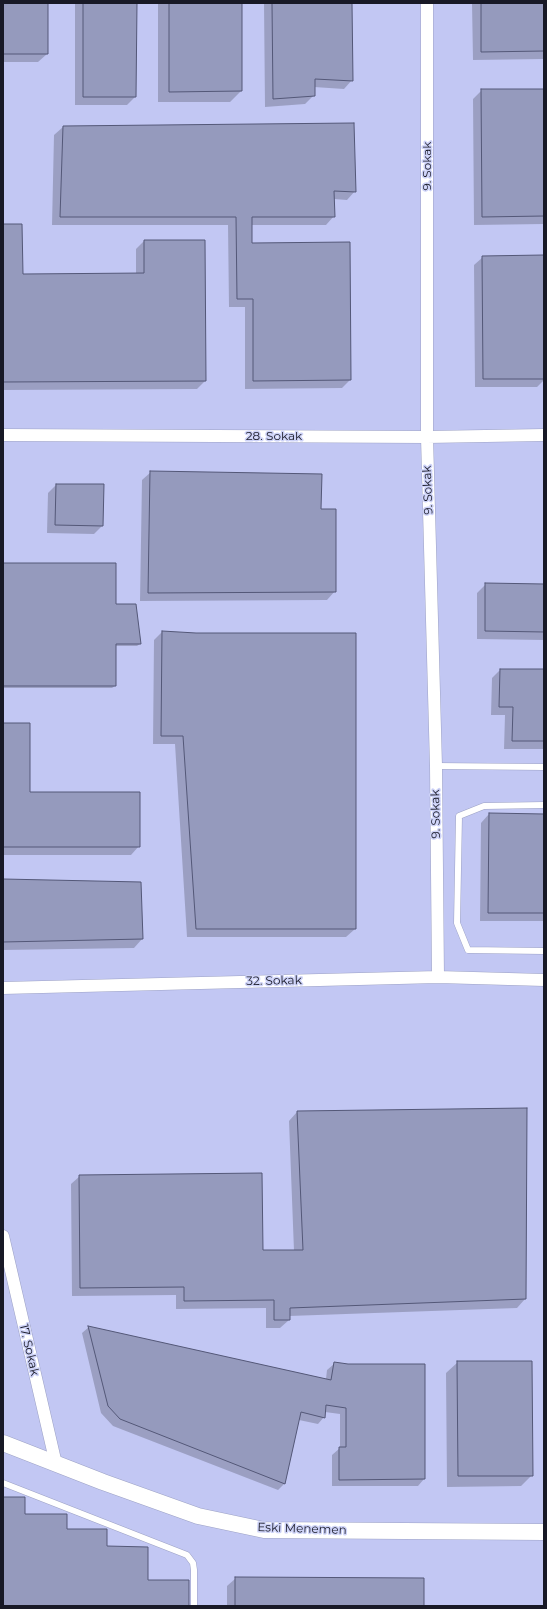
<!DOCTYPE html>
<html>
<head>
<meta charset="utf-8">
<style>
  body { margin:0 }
  #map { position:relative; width:547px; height:1609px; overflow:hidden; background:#ced3f8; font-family:Montserrat,sans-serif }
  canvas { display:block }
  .frame { position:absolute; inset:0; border:4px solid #181926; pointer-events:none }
</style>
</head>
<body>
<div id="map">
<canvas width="547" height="1609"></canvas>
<div class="frame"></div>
</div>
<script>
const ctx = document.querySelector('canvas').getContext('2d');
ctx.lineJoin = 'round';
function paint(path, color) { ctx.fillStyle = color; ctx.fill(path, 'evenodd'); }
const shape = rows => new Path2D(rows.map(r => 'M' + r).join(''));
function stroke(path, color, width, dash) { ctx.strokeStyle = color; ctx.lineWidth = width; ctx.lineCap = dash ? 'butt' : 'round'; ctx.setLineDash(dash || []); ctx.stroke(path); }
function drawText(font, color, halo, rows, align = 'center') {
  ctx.font = font + ' Montserrat,sans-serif'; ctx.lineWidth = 3; ctx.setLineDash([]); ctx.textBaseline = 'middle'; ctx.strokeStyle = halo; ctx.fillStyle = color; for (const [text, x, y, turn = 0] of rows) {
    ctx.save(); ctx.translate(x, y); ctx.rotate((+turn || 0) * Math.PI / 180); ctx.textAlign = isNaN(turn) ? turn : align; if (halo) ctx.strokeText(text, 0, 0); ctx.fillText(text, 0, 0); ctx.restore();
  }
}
paint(shape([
  [3,3,544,3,544,1606,3,1606]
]), '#c2c7f3');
paint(shape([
  [3,3,47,3,47,54,38,62,3,62],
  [75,3,136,3,135,97,127,105,75,105],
  [158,3,241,3,241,91,230,102,158,102],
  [264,3,351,3,352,80,344,89,314,87,314,95,305,104,265,107],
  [472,3,544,3,544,59,473,60],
  [482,90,544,90,544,224,474,225,473,99],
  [353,124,355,191,347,200,334,199,334,216,326,225,251,225,251,244,350,380,342,388,245,389,245,307,229,307,228,225,52,225,54,135,63,127],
  [3,225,22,275,136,274,136,249,144,241,205,381,197,389,3,390],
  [544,256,544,380,537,387,475,387,474,265,483,257],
  [151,472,319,510,335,591,327,600,140,601,142,480],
  [56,485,102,526,94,534,47,533,48,493],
  [3,564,115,605,140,644,137,646,115,646,115,686,112,688,3,688],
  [486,584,544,585,544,640,477,639,477,593],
  [162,632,355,929,346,937,187,937,175,744,153,744,154,640],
  [500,670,544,670,544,749,504,749,505,715,491,715,492,678],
  [3,724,29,793,139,846,131,855,3,855],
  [489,814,544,815,544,921,480,921,481,823],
  [3,880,140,883,142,939,134,948,3,950],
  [526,1109,525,1299,517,1308,289,1316,289,1320,280,1328,266,1328,266,1308,176,1309,176,1295,72,1296,71,1184,80,1176,262,1251,294,1251,289,1121,297,1112],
  [89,1327,326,1379,327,1370,334,1364,424,1479,418,1486,332,1486,332,1455,340,1448,340,1414,325,1412,324,1417,318,1424,299,1420,285,1483,278,1490,113,1426,101,1413,82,1333],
  [458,1362,532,1475,521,1486,447,1487,446,1373],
  [236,1578,423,1606,227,1606,227,1586]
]), '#0003');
const building = shape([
  [3,3,48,3,48,54,3,54,3,3],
  [83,3,137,3,136,97,83,97,83,3],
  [169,3,242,3,242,91,169,92,169,3],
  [272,3,352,3,353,81,315,79,315,96,273,99,272,3],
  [481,3,544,3,544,51,481,52,481,3],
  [481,89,544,89,544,216,482,217,481,89],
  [354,123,356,192,334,191,335,217,252,217,252,243,350,242,351,380,253,381,253,299,237,299,236,217,60,217,63,126,354,123],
  [3,224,22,224,23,274,144,273,144,240,205,240,206,381,3,382,3,224],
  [544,255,544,379,483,379,482,256,544,255],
  [150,471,322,474,321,509,336,509,336,592,148,593,150,471],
  [56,484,104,484,103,526,55,525,56,484],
  [3,563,116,563,116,604,136,604,141,644,116,644,116,686,3,686,3,563],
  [485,583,544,584,544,632,485,631,485,583],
  [162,631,196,633,356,633,356,929,196,929,183,736,161,736,162,631],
  [500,669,544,669,544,741,512,741,513,707,499,707,500,669],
  [3,723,30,723,30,792,140,792,140,847,3,847,3,723],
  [489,813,544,814,544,913,488,913,489,813],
  [3,879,141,882,143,939,3,942,3,879],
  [527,1108,526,1299,290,1308,290,1320,274,1320,274,1300,184,1301,184,1287,80,1288,79,1175,262,1173,263,1250,303,1250,297,1111,527,1108],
  [88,1326,331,1380,334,1362,348,1364,425,1364,425,1479,339,1480,339,1447,346,1447,346,1408,326,1405,325,1418,301,1412,285,1484,120,1419,108,1406,88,1326],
  [457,1361,532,1361,533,1476,458,1476,457,1361],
  [3,1497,25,1497,25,1514,67,1514,67,1529,107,1529,107,1546,148,1547,148,1580,189,1580,189,1606,3,1606,3,1497],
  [235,1577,424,1578,424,1606,235,1606,235,1577]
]);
paint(building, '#959abd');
stroke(building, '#545878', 1);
const service = shape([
  [436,766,544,767],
  [544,805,484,806,459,816,457,923,468,950,544,951],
  [3,1483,187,1555,193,1563,194,1570,194,1606]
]);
const minor = shape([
  [427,3,427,437,436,766,438,977],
  [3,435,427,437,544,435],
  [3,988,438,977,544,980],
  [3,1236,56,1464]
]);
const tertiary = shape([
  [3,1443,103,1482,198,1516,264,1530,544,1532]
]);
stroke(service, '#9da2c5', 7);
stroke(minor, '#9da2c5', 13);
stroke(tertiary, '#9da2c5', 17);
stroke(service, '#fff', 6);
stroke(minor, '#fff', 12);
stroke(tertiary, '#fff', 16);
drawText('12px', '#181926', '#ced3f8', [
  ["9. Sokak",427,166,-90],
  ["28. Sokak",274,436],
  ["9. Sokak",428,490,-92],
  ["9. Sokak",436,814,-91],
  ["32. Sokak",274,981,-1],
  ["17. Sokak",29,1350,77],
  ["Eski Menemen",302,1529,2]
]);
</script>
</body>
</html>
